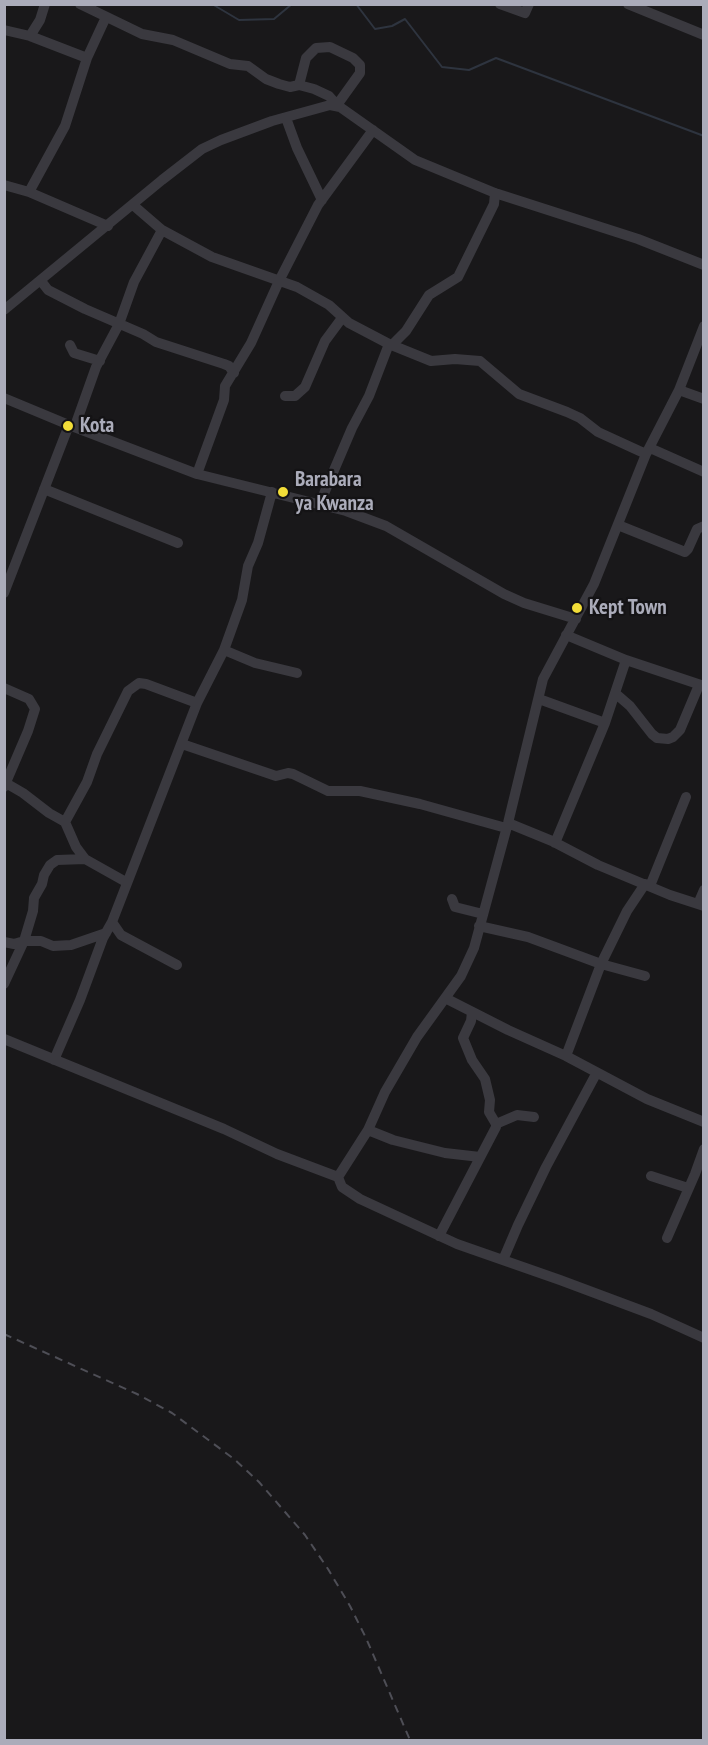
<!DOCTYPE html>
<html>
<head>
<meta charset="utf-8">
<style>
  body { margin:0 }
  #map { position:relative; width:708px; height:1745px; overflow:hidden; background:#19181a; font-family:"PT Sans Narrow",sans-serif }
  canvas { display:block }
  .frame { position:absolute; inset:0; border:6px solid #abacba; pointer-events:none }
</style>
</head>
<body>
<div id="map">
<canvas width="708" height="1745"></canvas>
<div class="frame"></div>
</div>
<script>
const ctx = document.querySelector('canvas').getContext('2d');
ctx.lineJoin = 'round';
const shape = rows => new Path2D(rows.map(r => 'M' + r).join(''));
function stroke(path, color, width, dash) { ctx.strokeStyle = color; ctx.lineWidth = width; ctx.lineCap = dash ? 'butt' : 'round'; ctx.setLineDash(dash || []); ctx.stroke(path); }
function drawText(font, color, halo, rows, align = 'center') {
  ctx.font = font + ' "PT Sans Narrow",sans-serif'; ctx.lineWidth = 4.5; ctx.setLineDash([]); ctx.textBaseline = 'middle'; ctx.strokeStyle = halo; ctx.fillStyle = color; for (const [text, x, y, turn = 0] of rows) {
    ctx.save(); ctx.translate(x, y); ctx.rotate((+turn || 0) * Math.PI / 180); ctx.textAlign = isNaN(turn) ? turn : align; if (halo) ctx.strokeText(text, 0, 0); ctx.fillText(text, 0, 0); ctx.restore();
  }
}
stroke(shape([
  [212,4,239,20,274,19,292,4],
  [356,4,375,29,392,26,405,19,442,67,469,70,496,58,704,136]
]), '#2e343f', 2);
stroke(shape([
  [80,4,142,34,173,40,230,64,248,66,266,79,279,84,290,87,299,85,314,89,329,96,337,105,360,73,360,65,353,58,330,47,316,48,306,58,299,85],
  [500,4,525,13,529,4],
  [628,4,704,35],
  [4,30,30,36,40,20,45,4],
  [30,36,87,58],
  [286,118,297,148,322,200],
  [4,185,29,192,65,126,87,58,106,17],
  [29,192,108,226],
  [133,205,162,230,212,257,297,287,329,305,349,323,389,344,431,361,455,359,480,361,519,394,567,412,580,418,598,432,646,454],
  [41,281,48,290,85,309,143,334,156,342,224,364,229,366,234,373],
  [4,310,162,180,202,149,221,140,272,121,330,105,340,107,415,160,495,193,638,239,704,265],
  [393,344,406,331,429,295,458,277,494,204,495,193],
  [70,345,74,353,100,361],
  [679,390,704,399],
  [285,396,295,396,305,387,325,341,342,318],
  [4,398,69,425,197,474,346,511,386,526,504,594,524,603,576,619],
  [75,426,96,367,119,324,134,282,162,230],
  [650,448,704,472],
  [197,474,224,400,225,386,251,343,279,281,318,205,373,130],
  [44,489,178,543],
  [320,503,352,428,369,396,389,344],
  [618,525,685,552,688,549,697,529,704,526],
  [4,593,69,425],
  [566,635,626,660,704,686],
  [224,650,255,663,297,673],
  [4,688,29,699,35,709,28,731,4,787],
  [615,693,630,706,652,734,657,738,668,739,673,737,680,730,699,685],
  [539,699,605,723],
  [182,744,276,776,288,773,293,774,328,791,360,791,420,804,506,828],
  [4,782,23,793,49,813,65,822,76,847,85,859,126,882],
  [65,822,87,782,97,754,128,691,139,683,146,684,197,703],
  [508,823,552,841,598,865,670,895,704,906],
  [555,843,605,723,626,660],
  [650,886,686,797],
  [452,899,455,907,483,914],
  [698,904,704,890],
  [112,922,121,935,177,965],
  [479,926,528,937,601,964,645,976],
  [4,942,14,944,24,941,41,941,53,946,71,945,106,933],
  [4,984,24,941,33,911,34,898,42,884,44,875,50,865,57,860,85,859],
  [445,998,508,1030,566,1056,647,1099,704,1122],
  [4,1039,224,1129,277,1154,338,1177,342,1187,360,1199,457,1244,560,1280,651,1314,704,1338],
  [566,1056,601,964,627,911,645,884],
  [54,1060,80,1000,103,938,112,922,197,703,224,650,242,600,248,566,258,543,272,492],
  [496,1124,517,1115,534,1117],
  [368,1130,393,1140,445,1153,480,1157],
  [651,1176,688,1188],
  [338,1177,368,1130,385,1092,417,1037,461,976,474,948,508,823,543,679,594,584,646,454,679,390,704,326],
  [439,1236,496,1127,496,1124,489,1112,490,1100,485,1079,472,1060,463,1038,471,1021,472,1012],
  [667,1238,695,1174,704,1149],
  [503,1260,518,1225,546,1167,596,1074]
]), '#3a393f', 10);
stroke(shape([
  [4,1334,137,1394,172,1413,234,1459,259,1482,305,1535,328,1569,350,1606,366,1638,410,1740]
]), '#4e4e56', 2, [8, 6]);
for (const [x, y, r, color] of [
  [68,426,6,"#f2dd38"],
  [283,492,6,"#f2dd38"],
  [577,608,6,"#f2dd38"]
]) { const dot = new Path2D(); dot.arc(x, y, r, 0, 2 * Math.PI); ctx.fillStyle = color; ctx.fill(dot); stroke(dot, '#141315', 2); }
drawText('bold 21px', '#abacba', '#141315', [
  ["Kota",80,426],
  ["Barabara",295,480],
  ["ya Kwanza",295,504],
  ["Kept Town",589,608]
], 'left');
</script>
</body>
</html>
